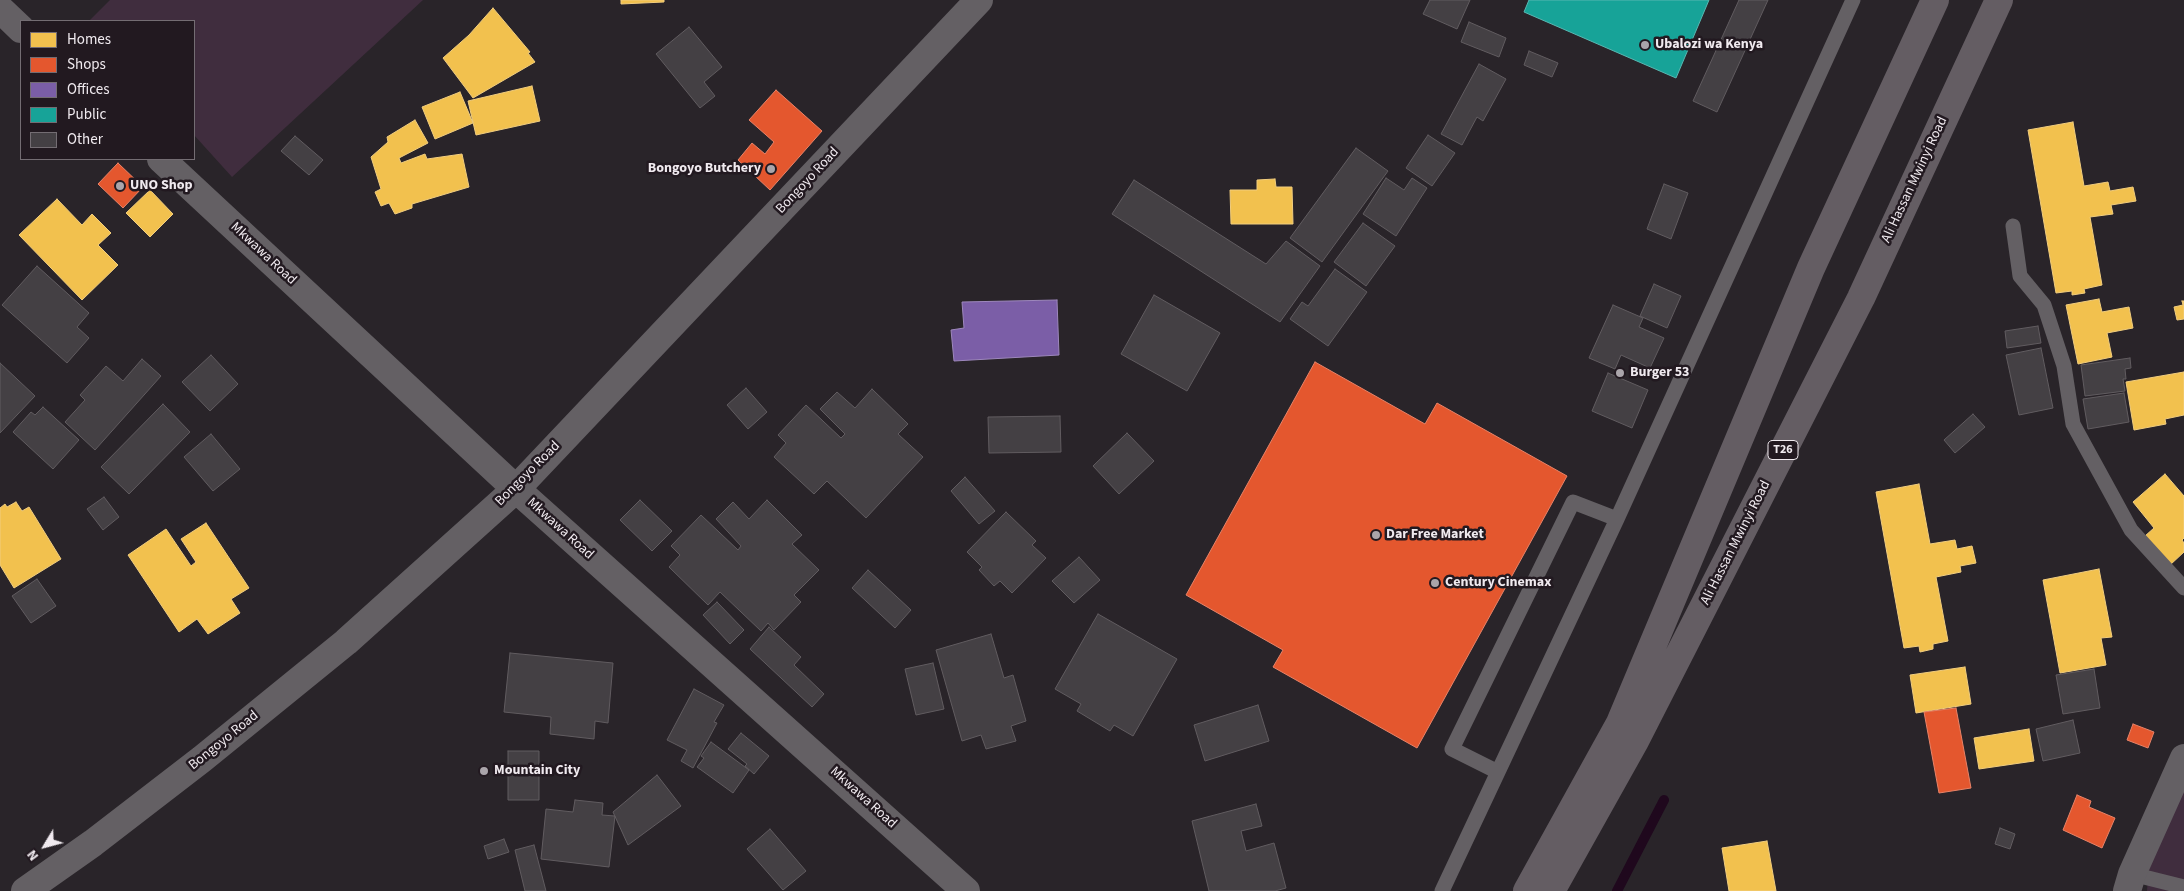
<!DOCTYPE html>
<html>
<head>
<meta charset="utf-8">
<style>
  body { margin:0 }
  #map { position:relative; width:2184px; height:891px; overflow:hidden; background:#292429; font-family:"Source Sans 3",sans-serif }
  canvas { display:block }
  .legend { position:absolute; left:20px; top:20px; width:175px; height:140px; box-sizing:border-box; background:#221920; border:1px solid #746d73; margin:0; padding:6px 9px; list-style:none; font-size:15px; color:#f0eaef }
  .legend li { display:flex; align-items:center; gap:10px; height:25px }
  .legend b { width:25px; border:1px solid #746d73 }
  .north { position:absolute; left:20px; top:821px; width:50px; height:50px; -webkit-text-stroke:4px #221920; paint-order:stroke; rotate:233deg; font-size:14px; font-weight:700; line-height:20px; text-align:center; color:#f0eaef }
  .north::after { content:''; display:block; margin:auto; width:18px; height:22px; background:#f0eaef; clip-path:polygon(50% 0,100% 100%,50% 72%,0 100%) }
</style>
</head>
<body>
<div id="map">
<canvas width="2184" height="891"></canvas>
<ul class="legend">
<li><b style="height:14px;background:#f2c14e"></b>Homes</li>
<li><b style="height:14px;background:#e4572e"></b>Shops</li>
<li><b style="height:14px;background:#7b5ea7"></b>Offices</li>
<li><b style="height:14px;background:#17a398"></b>Public</li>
<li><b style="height:14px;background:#444044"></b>Other</li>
</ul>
<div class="north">N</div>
</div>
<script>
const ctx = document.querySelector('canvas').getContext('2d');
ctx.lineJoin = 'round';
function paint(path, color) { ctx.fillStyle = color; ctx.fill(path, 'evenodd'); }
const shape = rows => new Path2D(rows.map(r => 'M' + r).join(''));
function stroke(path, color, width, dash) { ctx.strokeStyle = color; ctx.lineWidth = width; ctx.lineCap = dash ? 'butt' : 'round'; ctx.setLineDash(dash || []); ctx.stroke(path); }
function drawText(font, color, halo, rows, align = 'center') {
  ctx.font = font + ' "Source Sans 3",sans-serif'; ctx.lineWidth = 5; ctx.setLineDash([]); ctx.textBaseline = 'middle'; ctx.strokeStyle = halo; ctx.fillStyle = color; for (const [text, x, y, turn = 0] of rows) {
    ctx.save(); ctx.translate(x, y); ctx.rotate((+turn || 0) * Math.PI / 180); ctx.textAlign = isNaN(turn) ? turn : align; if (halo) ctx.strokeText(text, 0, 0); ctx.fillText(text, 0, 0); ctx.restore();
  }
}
paint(shape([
  [110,0,423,0,232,177,194,135,194,21,89,21],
  [2184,776,2184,891,2147,891,2150,847]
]), '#402d3e');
const homes = shape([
  [621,0,664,0,664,2,621,4,621,0],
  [493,8,530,52,528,53,535,62,473,98,443,58,469,35,493,8],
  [532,86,540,121,476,135,468,101,532,86],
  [460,92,473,123,435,139,422,107,460,92],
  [415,120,428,143,399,158,401,163,425,154,427,159,462,154,469,187,412,204,412,208,395,214,389,203,381,206,375,192,381,189,371,157,388,142,387,137,415,120],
  [2073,122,2084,186,2108,182,2110,191,2133,187,2136,201,2111,205,2113,214,2090,217,2102,285,2084,289,2085,293,2072,295,2072,291,2056,293,2028,130,2073,122],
  [1275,179,1276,187,1292,187,1293,224,1231,224,1230,190,1257,190,1257,180,1275,179],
  [150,190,173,214,150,237,126,213,150,190],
  [57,199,82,225,92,214,111,233,98,245,118,265,82,300,19,235,57,199],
  [2099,299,2102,312,2129,307,2133,328,2107,333,2112,357,2078,364,2066,305,2099,299],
  [2182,301,2184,301,2184,319,2177,320,2174,307,2183,305,2182,301],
  [2184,372,2184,415,2165,419,2166,424,2134,430,2126,382,2184,372],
  [2165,474,2184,496,2184,538,2182,540,2184,543,2184,552,2170,565,2145,536,2154,528,2133,502,2165,474],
  [1919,484,1930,544,1955,540,1957,549,1972,546,1976,563,1960,566,1961,572,1936,577,1948,641,1933,644,1933,649,1920,652,1919,646,1904,648,1876,492,1919,484],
  [16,502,22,511,29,507,61,559,14,588,0,565,0,508,5,504,7,507,16,502],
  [206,523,249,588,231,599,240,613,208,634,197,619,179,632,128,555,166,529,191,566,196,562,181,539,206,523],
  [2099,569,2112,637,2101,638,2106,665,2060,673,2043,580,2099,569],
  [1965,667,1971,704,1916,713,1910,675,1965,667],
  [2029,729,2034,761,1979,769,1974,738,2029,729],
  [1767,841,1776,891,1729,891,1722,848,1767,841]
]);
paint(homes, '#f2c14e');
stroke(homes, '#f1cd7e', 1);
const shops = shape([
  [776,90,822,131,770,190,738,160,752,143,765,154,774,142,749,120,776,90],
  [118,163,143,187,123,208,98,184,118,163],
  [1315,362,1425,424,1437,403,1567,476,1417,748,1273,667,1283,650,1186,595,1315,362],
  [1956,708,1971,788,1939,793,1924,712,1956,708],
  [2133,724,2154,732,2148,748,2127,740,2133,724],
  [2077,795,2091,801,2089,807,2115,818,2102,848,2063,830,2077,795]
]);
paint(shops, '#e4572e');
stroke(shops, '#e88368', 1);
const offices = shape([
  [1057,300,1059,355,954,361,951,330,964,328,962,302,1057,300]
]);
paint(offices, '#7b5ea7');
stroke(offices, '#9e88bd', 1);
const public = shape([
  [1529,0,1709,0,1676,78,1524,12,1529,0]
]);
paint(public, '#17a398');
stroke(public, '#58b8b2', 1);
stroke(shape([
  [1617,891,1664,800]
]), '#1f081d', 10);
const building = shape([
  [1430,0,1470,0,1457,29,1423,14,1430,0],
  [1739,0,1768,0,1717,112,1693,101,1739,0],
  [1469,22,1506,38,1499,57,1461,42,1469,22],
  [689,27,722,67,704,82,715,96,700,108,656,54,689,27],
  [1529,51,1558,63,1552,77,1524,65,1529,51],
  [1479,64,1506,79,1483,121,1477,117,1462,145,1441,134,1479,64],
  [1428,135,1455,153,1432,186,1406,168,1428,135],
  [295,136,323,160,309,175,281,151,295,136],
  [1356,148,1388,171,1322,262,1290,238,1356,148],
  [1386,178,1404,190,1412,178,1427,188,1396,236,1363,214,1386,178],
  [1134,180,1266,264,1286,241,1320,266,1280,322,1112,214,1134,180],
  [1664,184,1688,193,1671,239,1647,229,1664,184],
  [1363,223,1395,246,1366,286,1334,262,1363,223],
  [37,266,89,313,77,327,89,338,67,363,2,305,37,266],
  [1335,269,1367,292,1328,346,1290,319,1302,302,1308,306,1335,269],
  [1654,284,1681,296,1667,328,1640,316,1654,284],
  [1154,295,1220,333,1187,391,1121,354,1154,295],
  [1613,305,1643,318,1639,327,1664,338,1650,368,1621,355,1615,369,1589,358,1613,305],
  [2038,326,2041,343,2007,348,2005,331,2038,326],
  [2041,348,2053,408,2019,415,2006,355,2041,348],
  [211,355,238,384,210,411,182,382,211,355],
  [2130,358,2131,368,2125,369,2126,379,2123,379,2125,391,2085,396,2081,365,2130,358],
  [142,359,161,376,95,450,65,422,85,400,80,395,106,366,123,381,142,359],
  [0,363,35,396,0,433,0,363],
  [1608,373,1648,390,1632,428,1592,411,1608,373],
  [746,388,767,412,748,429,727,405,746,388],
  [872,389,908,424,898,434,923,457,866,518,827,481,814,494,774,457,786,443,778,435,806,405,841,438,845,434,820,409,837,392,855,408,872,389],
  [2124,393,2129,422,2088,429,2083,399,2124,393],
  [163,404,190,432,129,494,101,467,163,404],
  [43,407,79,440,53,469,13,432,31,412,35,415,43,407],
  [1973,414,1985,427,1955,453,1944,440,1973,414],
  [1060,416,1061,452,989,453,988,417,1060,416],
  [1127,433,1154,461,1119,494,1093,466,1127,433],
  [211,434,240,469,213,491,184,457,211,434],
  [965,477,995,511,979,524,951,491,965,477],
  [104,497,119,517,103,530,87,509,104,497],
  [640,500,672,531,652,551,620,520,640,500],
  [767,500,802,535,792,544,819,570,794,595,801,602,774,630,768,623,761,631,720,592,708,605,669,567,680,555,671,546,701,515,738,550,741,546,716,519,733,502,749,519,767,500],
  [1006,512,1036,541,1032,545,1046,558,1012,593,1000,581,994,586,979,570,982,567,967,552,1006,512],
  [1079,557,1100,580,1074,603,1052,581,1079,557],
  [868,570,911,610,895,628,852,588,868,570],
  [37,579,56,606,31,623,12,596,37,579],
  [717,602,744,630,730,644,703,615,717,602],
  [1098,614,1177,659,1133,736,1114,725,1110,731,1077,711,1081,704,1055,689,1098,614],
  [769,627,801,657,794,665,824,694,812,707,750,649,769,627],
  [991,634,1004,678,1013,675,1026,721,1011,726,1016,741,986,749,981,735,962,741,936,650,991,634],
  [510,653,613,663,608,723,595,721,594,739,550,734,551,717,504,712,510,653],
  [933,663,944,709,916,715,905,669,933,663],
  [2094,669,2100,708,2063,714,2056,675,2094,669],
  [694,689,724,705,714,722,717,723,693,768,681,761,687,750,667,740,694,689],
  [1258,705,1269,741,1205,761,1194,725,1258,705],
  [2073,720,2080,753,2043,761,2036,729,2073,720],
  [741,733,769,756,754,774,745,766,747,764,728,749,741,733],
  [711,742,749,770,733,793,697,767,704,758,701,756,711,742],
  [508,751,539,751,539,800,508,800,508,751],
  [657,775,681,806,628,845,613,812,657,775],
  [575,800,603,803,602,815,615,816,609,867,541,859,546,809,573,812,575,800],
  [1256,804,1262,826,1241,831,1246,851,1274,843,1286,888,1275,891,1209,891,1192,821,1256,804],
  [2000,828,2015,834,2010,849,1995,844,2000,828],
  [770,829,806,871,783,890,747,849,770,829],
  [504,839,509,852,488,859,484,846,504,839],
  [534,845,546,891,525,891,515,850,534,845]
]);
paint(building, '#444044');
stroke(building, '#615c60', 1);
stroke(shape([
  [2013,226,2020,276,2044,305,2064,366,2073,424,2131,530,2184,588],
  [1498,772,1452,749,1573,502,1617,519],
  [2132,874,2184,887],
  [1442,891,1617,519,1853,0]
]), '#646064', 15);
stroke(shape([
  [0,9,21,29],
  [161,159,516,489,966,891],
  [25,891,93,843,202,759,346,642,516,489,979,0],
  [2127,891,2132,874,2184,758]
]), '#646064', 28);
stroke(shape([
  [1527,891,1620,723,1811,268,1935,0],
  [1551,891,1635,741,1861,298,1999,0]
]), '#645d63', 28);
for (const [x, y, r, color] of [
  [1645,45,5,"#aaa5aa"],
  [771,169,5,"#aaa5aa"],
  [120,186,5,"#aaa5aa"],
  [1620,373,5,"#aaa5aa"],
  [1376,535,5,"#aaa5aa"],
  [1435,583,5,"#aaa5aa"],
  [484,771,5,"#aaa5aa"]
]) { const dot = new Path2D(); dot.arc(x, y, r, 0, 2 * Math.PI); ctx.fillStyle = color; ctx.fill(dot); stroke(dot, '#221920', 2); }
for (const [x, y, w] of [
  [1783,450,30]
]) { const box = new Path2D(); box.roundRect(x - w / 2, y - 9.5, w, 19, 4); ctx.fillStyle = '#221920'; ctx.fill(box); stroke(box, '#f0eaef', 1); }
drawText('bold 12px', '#f0eaef', null, [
  ["T26",1783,450]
]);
drawText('bold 14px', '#f0eaef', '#221920', [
  ["Ubalozi wa Kenya",1655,45],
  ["Bongoyo Butchery",761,169,"right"],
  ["UNO Shop",130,186],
  ["Burger 53",1630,373],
  ["Dar Free Market",1386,535],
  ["Century Cinemax",1445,583],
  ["Mountain City",494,771]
], 'left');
drawText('14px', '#f0eaef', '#221920', [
  ["Ali Hassan Mwinyi Road",1915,180,-65],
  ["Bongoyo Road",808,181,-47],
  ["Mkwawa Road",263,254,43],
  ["Bongoyo Road",528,474,-45],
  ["Mkwawa Road",560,529,42],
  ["Ali Hassan Mwinyi Road",1736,543,-63],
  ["Bongoyo Road",224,741,-39],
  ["Mkwawa Road",863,798,42]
]);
</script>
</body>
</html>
